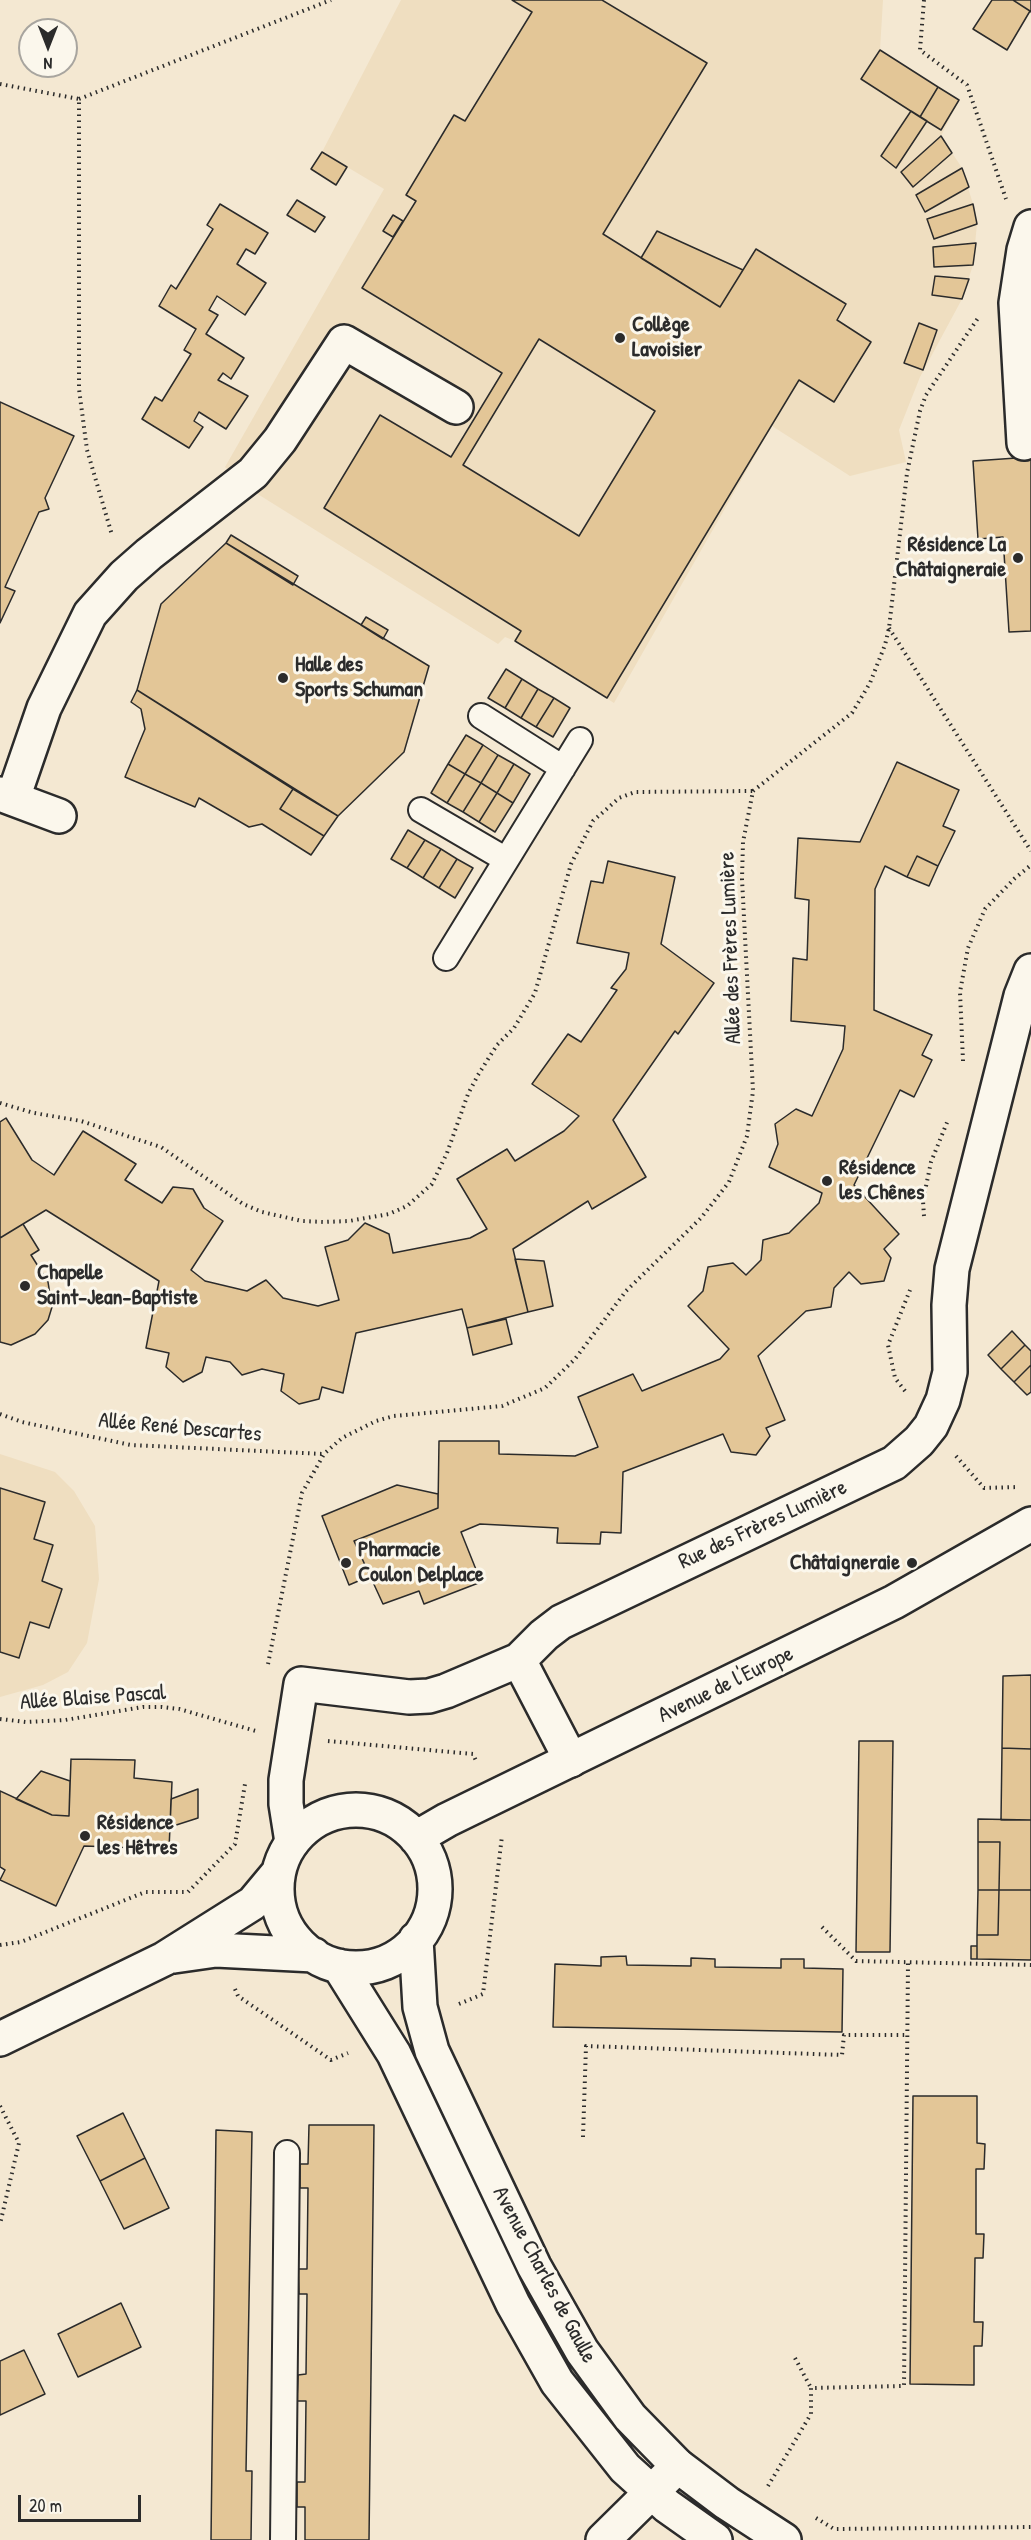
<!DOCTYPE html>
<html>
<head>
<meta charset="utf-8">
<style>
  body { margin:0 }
  #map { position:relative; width:1031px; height:2540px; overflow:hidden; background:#f4e8d2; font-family:"Patrick Hand",sans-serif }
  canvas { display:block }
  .north { position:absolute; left:18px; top:18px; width:60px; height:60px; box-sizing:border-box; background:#fbf7ec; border:2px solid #a8a59f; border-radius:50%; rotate:180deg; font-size:16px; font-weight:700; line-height:24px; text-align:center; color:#2b2b2b }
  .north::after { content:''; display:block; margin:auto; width:21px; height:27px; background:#2b2b2b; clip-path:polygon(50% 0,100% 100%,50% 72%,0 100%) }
  .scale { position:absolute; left:18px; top:2495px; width:123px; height:27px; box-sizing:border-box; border:3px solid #2b2b2b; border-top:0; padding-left:8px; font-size:18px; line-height:21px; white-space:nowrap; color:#2b2b2b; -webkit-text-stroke:4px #fbf7ec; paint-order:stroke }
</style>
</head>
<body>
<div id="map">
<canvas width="1031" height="2540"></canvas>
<div class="north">N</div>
<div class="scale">20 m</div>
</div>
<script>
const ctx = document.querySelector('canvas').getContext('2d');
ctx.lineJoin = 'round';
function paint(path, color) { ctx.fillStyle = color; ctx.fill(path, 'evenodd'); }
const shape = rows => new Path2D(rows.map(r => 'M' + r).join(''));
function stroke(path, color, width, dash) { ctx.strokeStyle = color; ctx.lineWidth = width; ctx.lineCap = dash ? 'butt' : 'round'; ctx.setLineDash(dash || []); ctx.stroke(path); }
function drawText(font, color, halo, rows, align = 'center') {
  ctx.font = font + ' "Patrick Hand",sans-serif'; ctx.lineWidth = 6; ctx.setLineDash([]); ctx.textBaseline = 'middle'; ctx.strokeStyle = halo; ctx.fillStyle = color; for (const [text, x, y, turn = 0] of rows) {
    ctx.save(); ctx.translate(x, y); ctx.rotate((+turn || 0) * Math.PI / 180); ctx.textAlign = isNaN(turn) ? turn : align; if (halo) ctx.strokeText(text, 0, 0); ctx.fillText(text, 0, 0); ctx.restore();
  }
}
paint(shape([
  [401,0,883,0,880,50,959,100,941,136,962,168,973,204,977,224,973,265,962,299,920,377,899,430,906,462,850,476,772,426,614,703,515,641,505,637,498,644,248,488,225,467,384,189,322,152],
  [0,1454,55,1472,74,1491,95,1526,99,1579,87,1643,68,1672,43,1685,0,1697]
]), '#efdec0');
const building = shape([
  [512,0,602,0,707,63,603,234,720,307,756,249,846,304,837,320,871,342,834,402,799,380,607,698,515,641,521,631,324,508,380,415,451,457,502,373,362,288,416,201,406,195,454,115,465,121,532,12,512,0],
  [539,339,655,411,579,536,463,465,539,339],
  [992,0,1013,0,1030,11,1007,50,973,29,992,0],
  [1013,0,1031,0,1031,12,1030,11,1013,0],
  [880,50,938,87,920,117,861,79,880,50],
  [938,87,959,100,941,130,920,117,938,87],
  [911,111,927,121,896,168,881,156,911,111],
  [941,136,952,153,913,187,901,172,941,136],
  [322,152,347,167,336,185,311,169,322,152],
  [962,168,969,187,925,212,916,195,962,168],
  [297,200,325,217,315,232,287,215,297,200],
  [220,204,268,233,255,254,246,249,237,264,266,283,245,315,217,296,209,310,218,315,206,334,244,358,231,379,223,373,218,380,248,396,226,429,199,412,194,421,203,427,189,448,142,419,155,397,162,401,191,354,184,350,196,329,159,306,171,285,176,289,213,229,207,225,220,204],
  [973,204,977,224,934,239,927,219,973,204],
  [393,215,403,221,393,237,383,231,393,215],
  [657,231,743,270,720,307,641,258,657,231],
  [976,243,973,265,934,267,933,247,976,243],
  [935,276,969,279,962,299,932,295,935,276],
  [919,323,937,330,923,370,904,363,919,323],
  [0,402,74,436,45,498,49,509,39,512,5,587,15,591,0,623,0,402],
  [1031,457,1031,631,1009,632,1003,537,978,539,973,461,1031,457],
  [231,535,298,576,293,585,226,543,231,535],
  [226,543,429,666,404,752,338,816,137,690,161,604,226,543],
  [366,617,388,630,383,639,361,625,366,617],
  [506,669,522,679,505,708,488,698,506,669],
  [522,679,538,689,521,718,505,708,522,679],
  [538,689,554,698,536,727,521,718,538,689],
  [137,690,293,789,280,809,324,836,311,855,262,824,249,827,199,798,195,807,125,777,145,729,141,709,131,702,137,690],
  [554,698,570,708,553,737,536,727,554,698],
  [466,735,483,745,465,774,448,764,466,735],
  [483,745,498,755,481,783,465,774,483,745],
  [498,755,514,764,497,793,481,783,498,755],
  [897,762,959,790,943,826,955,831,938,866,917,856,907,877,885,866,875,889,874,1010,932,1035,922,1055,932,1060,914,1097,900,1090,854,1185,899,1234,884,1249,891,1258,884,1281,861,1284,849,1272,834,1288,831,1307,806,1311,758,1356,785,1420,766,1428,770,1436,756,1455,731,1452,723,1434,623,1472,621,1533,601,1532,600,1544,557,1543,558,1528,480,1524,461,1532,481,1582,424,1604,419,1591,383,1604,354,1541,438,1508,439,1441,499,1441,499,1454,575,1456,598,1447,578,1397,633,1374,642,1391,720,1359,729,1349,688,1306,703,1291,708,1267,733,1263,746,1275,761,1260,763,1240,789,1233,819,1203,822,1193,769,1167,778,1144,775,1124,796,1109,812,1116,843,1049,845,1026,791,1021,793,958,807,960,809,900,795,898,798,838,860,842,897,762],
  [448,764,465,774,447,803,431,793,448,764],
  [514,764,530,774,513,803,497,793,514,764],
  [465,774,481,783,463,812,447,803,465,774],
  [481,783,497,793,479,822,463,812,481,783],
  [293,789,338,816,324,836,280,809,293,789],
  [497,793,513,803,495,832,479,822,497,793],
  [408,830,425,840,407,868,391,859,408,830],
  [425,840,441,849,423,878,407,868,425,840],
  [441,849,457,859,439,888,423,878,441,849],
  [917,856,938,866,929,886,907,877,917,856],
  [457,859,473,868,455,898,439,888,457,859],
  [608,861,675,877,661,944,714,983,678,1034,675,1031,613,1120,646,1177,592,1209,588,1201,513,1249,528,1312,467,1328,462,1309,356,1333,343,1393,322,1387,319,1399,299,1404,281,1391,284,1374,262,1369,242,1375,230,1362,206,1357,202,1372,183,1382,166,1367,169,1353,146,1348,159,1281,46,1210,0,1238,0,1122,6,1118,32,1160,54,1175,83,1131,136,1164,125,1180,162,1203,173,1187,193,1189,204,1208,223,1221,191,1270,205,1281,247,1291,266,1280,283,1298,318,1306,339,1300,325,1247,348,1240,365,1223,389,1234,393,1253,470,1238,487,1229,457,1179,507,1149,515,1161,564,1131,579,1116,532,1084,568,1034,581,1042,617,990,611,988,626,969,629,953,577,943,591,881,603,883,608,861],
  [23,1224,39,1250,31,1255,48,1282,52,1307,48,1320,35,1334,11,1345,0,1342,0,1238,23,1224],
  [515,1259,544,1261,553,1306,528,1312,515,1259],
  [506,1319,512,1344,473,1355,467,1328,506,1319],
  [1012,1331,1025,1345,1001,1369,988,1355,1012,1331],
  [1025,1345,1031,1351,1031,1365,1014,1382,1001,1369,1025,1345],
  [1031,1365,1031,1392,1027,1395,1014,1382,1031,1365],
  [397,1485,438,1494,438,1508,354,1541,370,1576,349,1585,322,1516,397,1485],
  [0,1488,45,1502,34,1539,53,1545,42,1581,62,1589,49,1628,30,1622,19,1658,0,1652,0,1488],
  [1031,1675,1031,1749,1002,1748,1003,1676,1031,1675],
  [859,1741,893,1741,890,1952,856,1952,859,1741],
  [1002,1748,1031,1749,1031,1820,1001,1820,1002,1748],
  [71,1759,135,1760,134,1778,172,1782,169,1849,84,1846,56,1906,0,1880,5,1870,0,1867,0,1791,52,1815,69,1816,71,1759],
  [41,1771,70,1781,69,1816,52,1815,16,1799,41,1771],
  [198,1789,198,1818,170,1827,171,1799,198,1789],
  [978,1819,1031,1820,1031,1890,999,1890,1000,1842,978,1842,978,1819],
  [978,1842,1000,1842,999,1890,978,1890,978,1842],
  [978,1890,999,1890,998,1935,977,1935,978,1890],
  [999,1890,1031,1890,1031,1960,977,1959,977,1935,998,1935,999,1890],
  [971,1946,977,1946,977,1959,971,1959,971,1946],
  [626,1956,627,1965,691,1966,691,1958,715,1959,715,1967,781,1968,781,1959,804,1959,804,1968,843,1969,842,2032,553,2027,555,1964,601,1966,601,1957,626,1956],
  [913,2096,977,2096,977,2143,985,2144,984,2169,976,2169,976,2234,984,2234,983,2258,975,2258,974,2322,983,2322,982,2346,974,2346,974,2385,910,2384,913,2096],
  [123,2113,145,2158,100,2181,77,2136,123,2113],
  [309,2125,374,2125,369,2540,305,2540,305,2507,297,2507,297,2482,305,2482,306,2401,297,2401,298,2375,306,2374,307,2294,299,2294,298,2269,307,2269,308,2188,300,2188,300,2164,308,2164,309,2125],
  [216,2130,252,2132,246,2471,252,2471,251,2540,211,2540,216,2130],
  [145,2158,169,2208,124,2229,100,2181,145,2158],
  [121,2303,141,2347,78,2377,58,2334,121,2303],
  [24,2350,45,2394,0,2415,0,2361,24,2350]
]);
paint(building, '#e3c697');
stroke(building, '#2b2b2b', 1.5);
const lane = shape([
  [481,716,563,768],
  [421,810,505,859],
  [446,958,580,740],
  [283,2540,287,2153]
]);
const street = shape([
  [1024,443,1016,303,1024,250,1031,227],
  [0,794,59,816],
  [13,798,44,708,90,614,124,576,149,554,253,473,280,440,344,342,456,407],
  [519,1660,571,1760],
  [292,1842,286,1804,286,1780,301,1684,409,1697,429,1696,446,1691,519,1660,544,1635,561,1622,894,1463,919,1441,931,1426,943,1400,950,1372,949,1305,952,1269,1021,996,1031,971],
  [603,2540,678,2466]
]);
const secondary = shape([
  '277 1889a79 79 0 1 1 158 0a79 79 0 1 1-158 0Z',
  [416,1838,447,1820,894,1602,1031,1524],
  [416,1939,420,2007,432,2051,534,2266,582,2351,630,2417,678,2466,727,2503,784,2540],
  [174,1956,216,1950,314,1955],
  [339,1966,394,2054,513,2304,557,2382,625,2468,667,2506,715,2540],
  [0,2039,164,1959,253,1903,278,1873]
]);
stroke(lane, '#2b2b2b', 28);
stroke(street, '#2b2b2b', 38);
stroke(secondary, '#2b2b2b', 38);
stroke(shape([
  [924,0,920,50,967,85,1006,199],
  [0,84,79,99,79,389,87,450,112,535],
  [79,99,331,0],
  [889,628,1031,851],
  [963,1061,960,992,968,948,985,909,1014,879,1031,865],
  [0,1103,34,1113,81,1121,161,1147,243,1204,262,1212,302,1221,324,1222,349,1221,389,1214,407,1206,432,1184,447,1153,468,1094,478,1075,497,1045,514,1028,535,993,571,864,593,821,619,798,635,792,753,791],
  [924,1216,923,1201,931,1162,948,1120],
  [905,1391,895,1378,888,1345,910,1290],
  [0,1414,22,1422,131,1445,323,1454],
  [956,1456,984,1488,1018,1487],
  [268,1664,302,1493,324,1454,342,1438,376,1421,394,1416,502,1406,545,1388,575,1359,626,1291,701,1218,729,1182,747,1136,753,1091,742,879,743,842,753,791,852,713,870,683,885,645,889,628,907,473,920,411,926,395,978,318],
  [0,1719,26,1722,65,1720,143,1707,162,1707,179,1709,256,1731],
  [328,1741,473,1754,477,1763],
  [822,1927,856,1961,1031,1965],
  [0,1945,21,1942,145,1892,188,1892,235,1844,245,1784],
  [235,1989,238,1996,331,2060,348,2053],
  [459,2004,483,1994,502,1836],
  [0,2106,19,2143,0,2224],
  [583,2137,586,2046,842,2055,844,2035,907,2035],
  [795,2358,811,2388],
  [768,2486,811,2414,811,2388,904,2386,908,1963],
  [816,2518,834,2529,1031,2527]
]), '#2b2b2b', 4, [1.5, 4.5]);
stroke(lane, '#fbf7ec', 24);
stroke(street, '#fbf7ec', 33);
stroke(secondary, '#fbf7ec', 33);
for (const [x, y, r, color] of [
  [620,338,6,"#2b2b2b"],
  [1018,558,6,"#2b2b2b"],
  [283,678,6,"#2b2b2b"],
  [827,1181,6,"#2b2b2b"],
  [25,1286,6,"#2b2b2b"],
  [346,1563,6,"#2b2b2b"],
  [912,1563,6,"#2b2b2b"],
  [85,1836,6,"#2b2b2b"]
]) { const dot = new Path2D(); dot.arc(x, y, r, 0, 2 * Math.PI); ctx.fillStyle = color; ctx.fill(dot); stroke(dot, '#fbf7ec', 2); }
drawText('bold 22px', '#2b2b2b', '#fbf7ec', [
  ["Collège",632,325],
  ["Lavoisier",632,350],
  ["Résidence La",1006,545,"right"],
  ["Châtaigneraie",1006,570,"right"],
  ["Halle des",295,665],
  ["Sports Schuman",295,690],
  ["Résidence",839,1168],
  ["les Chênes",839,1193],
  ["Chapelle",37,1273],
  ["Saint-Jean-Baptiste",37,1298],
  ["Pharmacie",358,1550],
  ["Coulon Delplace",358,1575],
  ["Châtaigneraie",900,1563,"right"],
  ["Résidence",97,1823],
  ["les Hêtres",97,1848]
], 'left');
drawText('22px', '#2b2b2b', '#fbf7ec', [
  ["Allée des Frères Lumière",731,948,-92],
  ["Allée René Descartes",180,1428,5],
  ["Rue des Frères Lumière",763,1525,-25],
  ["Avenue de l'Europe",726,1685,-26],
  ["Allée Blaise Pascal",93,1698,-4],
  ["Avenue Charles de Gaulle",544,2275,62]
]);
</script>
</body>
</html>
